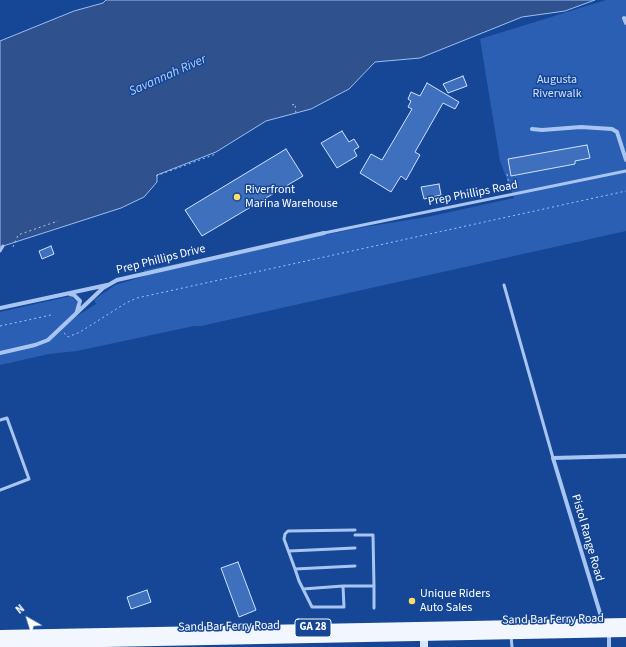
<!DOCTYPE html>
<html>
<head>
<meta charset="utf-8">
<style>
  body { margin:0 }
  #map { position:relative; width:626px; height:647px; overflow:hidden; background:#164696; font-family:"Source Sans 3",sans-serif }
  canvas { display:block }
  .north { position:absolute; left:8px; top:599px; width:40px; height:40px; -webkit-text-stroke:3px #164696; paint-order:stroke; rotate:321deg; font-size:11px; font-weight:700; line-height:16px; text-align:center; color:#fff }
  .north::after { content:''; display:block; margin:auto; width:14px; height:18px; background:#fff; clip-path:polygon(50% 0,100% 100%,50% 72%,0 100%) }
</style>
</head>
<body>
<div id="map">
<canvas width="626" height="647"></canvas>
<div class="north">N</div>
</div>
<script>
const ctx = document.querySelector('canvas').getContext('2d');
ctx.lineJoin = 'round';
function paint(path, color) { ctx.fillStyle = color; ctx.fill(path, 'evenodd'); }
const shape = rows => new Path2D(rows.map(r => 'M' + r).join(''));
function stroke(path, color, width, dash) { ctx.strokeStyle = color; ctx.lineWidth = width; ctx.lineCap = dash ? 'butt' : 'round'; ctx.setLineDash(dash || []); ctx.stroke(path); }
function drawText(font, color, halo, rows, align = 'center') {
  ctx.font = font + ' "Source Sans 3",sans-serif'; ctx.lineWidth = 3; ctx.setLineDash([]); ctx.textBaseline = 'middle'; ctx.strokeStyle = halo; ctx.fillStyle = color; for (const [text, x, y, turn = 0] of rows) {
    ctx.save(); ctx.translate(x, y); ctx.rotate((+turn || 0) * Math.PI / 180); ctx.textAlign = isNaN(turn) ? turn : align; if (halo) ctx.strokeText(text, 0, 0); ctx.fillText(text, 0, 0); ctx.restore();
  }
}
paint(shape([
  [606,0,626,0,626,231,201,326,194,326,77,351,49,354,0,365,0,312,71,296,77,302,78,305,75,310,77,316,96,304,94,300,115,285,145,276,144,270,365,227,427,217,514,198,500,161,480,39]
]), '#2a5fb4');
const water = shape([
  [106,0,595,0,565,11,522,17,420,58,375,62,349,89,311,109,266,121,216,152,157,175,157,182,144,197,121,208,0,247,0,41,74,11,103,3,106,0]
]);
paint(water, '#2f528e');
stroke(water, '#9abff4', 1);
const building = shape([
  [463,76,467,86,448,93,443,84,463,76],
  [427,83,459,102,455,109,443,103,415,152,420,155,406,180,401,176,391,192,360,173,371,154,382,160,412,109,408,107,411,101,408,99,411,92,420,96,427,83],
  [342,131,349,142,354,139,359,147,354,150,357,156,337,168,321,143,342,131],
  [587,145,590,158,575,161,575,164,511,176,508,159,587,145],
  [286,149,303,176,202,236,185,210,286,149],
  [439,184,441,195,424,199,421,187,439,184],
  [51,246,54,254,42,259,39,251,51,246],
  [238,562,256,610,239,617,221,568,238,562],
  [147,590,151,602,131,609,127,597,147,590]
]);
paint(building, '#3f70bd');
stroke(building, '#cfe1fc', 1);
stroke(shape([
  [292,105,295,104,296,114],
  [507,174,510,190],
  [156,176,216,154],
  [13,247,18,235,58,221],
  [0,326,51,315],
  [64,333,68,337,80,332,126,303,137,298,626,191]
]), '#a8c5f1', 1, [2, 3]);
stroke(shape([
  [324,233,626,171],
  [0,251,3,246],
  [504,285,553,458],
  [0,420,7,418,29,479,0,490],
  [355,530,288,531,285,534,284,539,295,569,355,566],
  [289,551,355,548],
  [295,569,299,581,312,607,344,607,343,586,303,589],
  [343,586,374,586,373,535,355,535],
  [374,586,374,608],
  [511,636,512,647]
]), '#a8c5f1', 3);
stroke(shape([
  [624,18,626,23],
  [532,129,542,130,581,127,612,129,617,132,626,160],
  [70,294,74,295,80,301,77,311],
  [0,308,107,285],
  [0,353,35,345,48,340,103,288,117,280,324,233],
  [603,623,553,458,626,456],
  [609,647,609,633]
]), '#a8c5f1', 4);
stroke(shape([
  [424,647,424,631]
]), '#d6e4fc', 8);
stroke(shape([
  [0,635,626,623],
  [0,644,626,632]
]), '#f2f6ff', 10);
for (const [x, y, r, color] of [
  [237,197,4,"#ffdc68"],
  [412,601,4,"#ffdc68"]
]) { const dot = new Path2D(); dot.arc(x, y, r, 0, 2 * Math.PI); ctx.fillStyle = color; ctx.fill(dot); stroke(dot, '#164696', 1.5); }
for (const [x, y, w] of [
  [313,628,36]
]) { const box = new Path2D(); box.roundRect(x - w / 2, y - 9, w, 18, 3); ctx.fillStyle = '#164696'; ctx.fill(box); stroke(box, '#fff', 1); }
drawText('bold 11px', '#fff', null, [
  ["GA 28",313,628]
]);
drawText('12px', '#cfe1fc', '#164696', [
  ["Augusta",557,80],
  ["Riverwalk",557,94]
]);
drawText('12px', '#fff', '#164696', [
  ["Riverfront",245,190],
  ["Marina Warehouse",245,204],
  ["Unique Riders",420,594],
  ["Auto Sales",420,608]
], 'left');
drawText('12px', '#fff', '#164696', [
  ["Prep Phillips Road",473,194,-11],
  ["Prep Phillips Drive",161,260,-14],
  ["Pistol Range Road",587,538,74],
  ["Sand Bar Ferry Road",553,620,-1],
  ["Sand Bar Ferry Road",229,627,-1]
]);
drawText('italic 13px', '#b4cff8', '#164696', [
  ["Savannah River",168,76,-24]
]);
</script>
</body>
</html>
